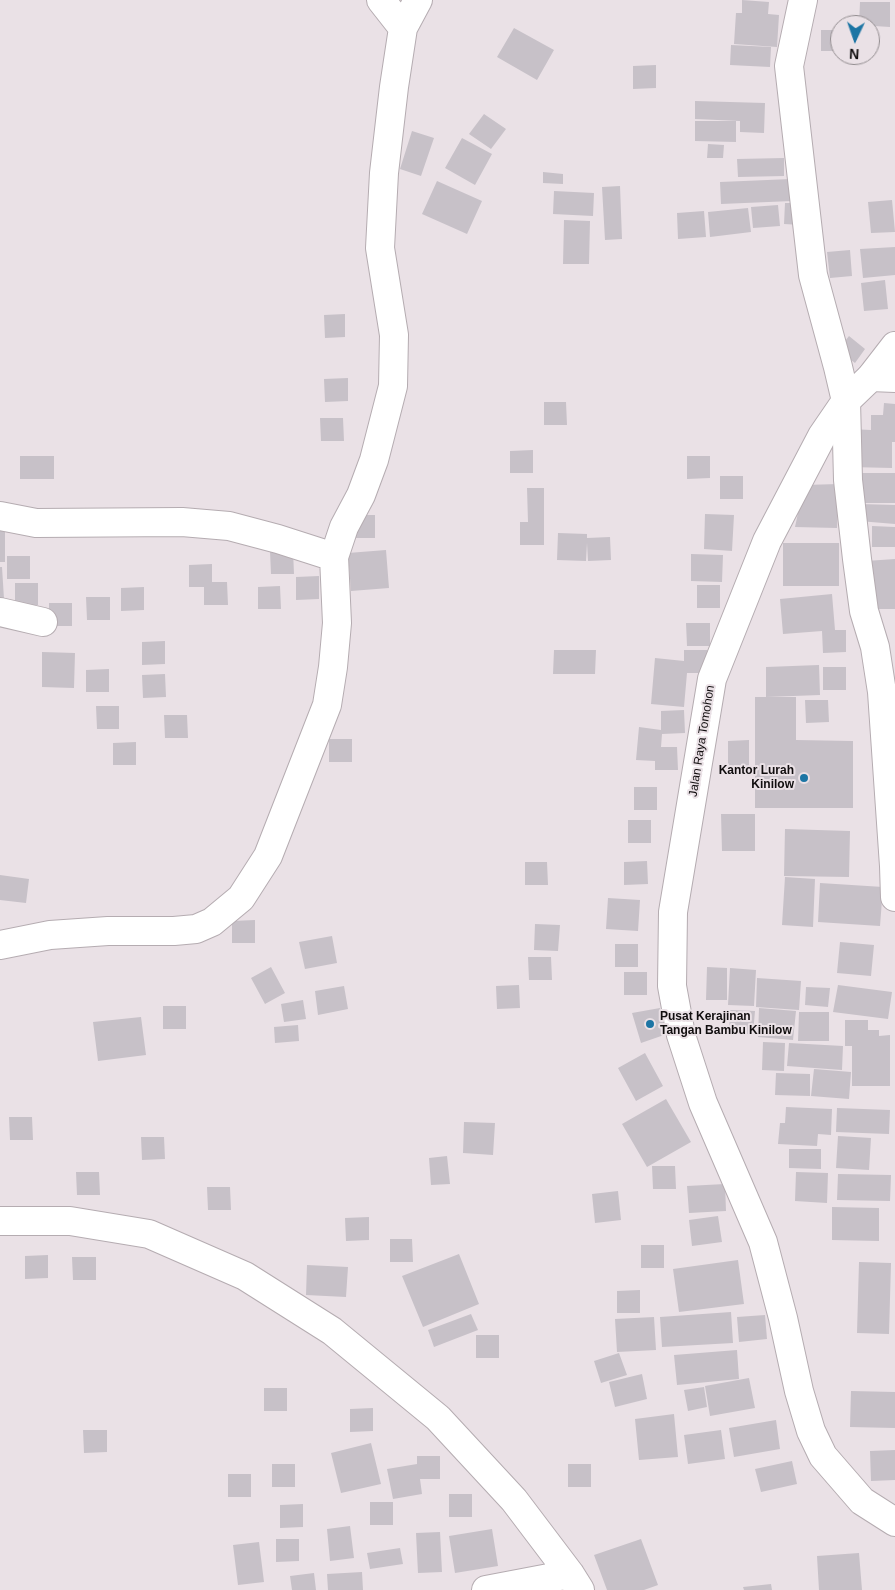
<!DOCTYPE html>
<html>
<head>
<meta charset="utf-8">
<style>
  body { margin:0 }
  #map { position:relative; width:895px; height:1590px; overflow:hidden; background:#eae1e6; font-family:Helvetica,sans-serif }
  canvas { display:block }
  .north { position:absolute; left:830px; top:15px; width:50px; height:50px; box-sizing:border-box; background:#eae1e6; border:1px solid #938d90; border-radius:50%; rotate:183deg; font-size:14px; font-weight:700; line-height:20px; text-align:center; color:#110e0f }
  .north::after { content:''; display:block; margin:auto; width:18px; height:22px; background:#1c75a4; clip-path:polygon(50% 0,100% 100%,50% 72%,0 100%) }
</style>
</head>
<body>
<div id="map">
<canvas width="895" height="1590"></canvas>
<div class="north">N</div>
</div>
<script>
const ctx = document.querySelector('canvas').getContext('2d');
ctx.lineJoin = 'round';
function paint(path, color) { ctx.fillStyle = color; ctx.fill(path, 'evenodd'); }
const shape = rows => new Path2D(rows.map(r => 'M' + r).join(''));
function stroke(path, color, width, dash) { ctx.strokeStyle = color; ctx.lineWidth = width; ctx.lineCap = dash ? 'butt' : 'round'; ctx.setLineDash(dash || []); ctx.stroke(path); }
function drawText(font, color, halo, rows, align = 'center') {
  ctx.font = font + ' Helvetica,sans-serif'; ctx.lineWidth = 4; ctx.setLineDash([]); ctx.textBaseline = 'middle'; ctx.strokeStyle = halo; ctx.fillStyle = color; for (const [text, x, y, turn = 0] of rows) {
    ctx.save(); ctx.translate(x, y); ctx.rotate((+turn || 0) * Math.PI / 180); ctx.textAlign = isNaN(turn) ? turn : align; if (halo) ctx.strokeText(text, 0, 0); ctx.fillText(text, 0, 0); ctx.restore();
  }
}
paint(shape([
  [742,0,769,2,768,14,779,15,777,47,734,44,736,13,742,13],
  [860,2,890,2,890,27,859,25],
  [514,28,554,50,537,80,497,57],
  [821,30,840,30,840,51,821,51],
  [731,45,771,47,770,67,730,65],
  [844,55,865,55,865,61,844,60],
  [656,65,656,88,633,89,633,66],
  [695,101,765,103,764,133,740,132,740,121,695,119],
  [484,114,506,129,491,149,469,134],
  [695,121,736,121,736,142,695,141],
  [412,131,434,138,421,176,400,169],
  [462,138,492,154,475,185,445,168],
  [708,144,724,145,723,158,707,158],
  [784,158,784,176,738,177,737,159],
  [543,172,563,174,563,184,543,183],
  [791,179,792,201,721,204,720,182],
  [437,181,482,201,467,234,422,214],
  [620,186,622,239,605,240,602,187],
  [554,191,594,193,593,216,553,214],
  [892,200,895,232,871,233,868,202],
  [785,203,803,203,801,225,784,224],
  [778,205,780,226,753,228,751,207],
  [748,208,751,232,710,237,708,212],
  [704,211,706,237,678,239,677,213],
  [564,220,590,221,589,264,563,264],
  [895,247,895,275,863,278,860,249],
  [850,250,852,276,830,278,827,252],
  [885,280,888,309,864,311,861,283],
  [345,314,345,337,325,338,324,315],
  [849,336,865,349,855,363,838,350],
  [348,378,348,401,325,402,324,379],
  [544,402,566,402,567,425,544,425],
  [884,403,895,404,895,442,892,442,892,468,850,467,850,429,871,430,871,415,883,415],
  [320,418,343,418,344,441,321,441],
  [533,450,533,473,510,473,510,451],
  [20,456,54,456,54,479,20,479],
  [687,456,710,456,710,478,687,479],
  [854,473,895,473,895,503,854,503],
  [720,476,743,476,743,499,720,499],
  [839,484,837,528,795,527,804,485],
  [527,488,544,488,544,545,520,545,520,522,528,522],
  [859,504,895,505,895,524,859,521],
  [705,514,734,515,732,551,704,549],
  [352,515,375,515,375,538,352,538],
  [872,526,895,527,895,547,872,547],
  [0,529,5,529,5,562,0,562],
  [558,533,587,534,587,538,610,537,611,560,588,561,587,543,586,561,557,560],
  [783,543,839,543,839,586,783,586],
  [386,550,389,588,351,591,348,553],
  [270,551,293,551,294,574,271,574],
  [691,554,723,555,722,582,691,581],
  [7,556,30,556,30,579,7,579],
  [895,559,895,609,868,609,866,561],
  [212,564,212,582,227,582,228,605,204,605,204,587,189,587,189,565],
  [0,567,2,567,4,599,0,599],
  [319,576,319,599,296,600,296,577],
  [15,583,38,583,38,605,15,606],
  [697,585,720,585,720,608,697,608],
  [280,586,281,609,258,609,258,587],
  [144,587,144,610,121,611,121,588],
  [832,594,835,630,846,630,846,652,823,653,822,631,783,634,780,599],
  [86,597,110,597,110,620,87,620],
  [49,603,72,603,72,626,49,626],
  [686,623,710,623,710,646,687,646],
  [165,641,165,664,142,665,142,642],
  [554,650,596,650,595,674,553,674],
  [684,650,707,650,708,673,687,673,684,707,651,704,655,658,684,661],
  [42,652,75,653,74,688,42,687],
  [819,665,820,695,766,697,766,667],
  [823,667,846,667,846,690,823,690],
  [109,669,109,692,86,692,86,670],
  [165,674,166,697,143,698,142,675],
  [755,697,796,697,796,740,853,741,853,808,755,808],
  [805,700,828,700,829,722,806,723],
  [96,706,119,706,119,729,97,729],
  [684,710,685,733,662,734,661,747,677,747,678,770,655,770,655,761,636,760,639,727,661,730,661,711],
  [164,715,187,715,188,738,165,738],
  [329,739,352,739,352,762,329,762],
  [749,740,749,768,728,768,728,741],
  [136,742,136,765,113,765,113,743],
  [634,787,657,787,657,810,634,810],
  [721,814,755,814,755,851,722,851],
  [628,820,651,820,651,843,628,843],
  [785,829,850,831,849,877,784,876],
  [647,861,648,884,624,885,624,862],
  [525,862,547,862,548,885,525,885],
  [0,875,29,879,26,903,0,900],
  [785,877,815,879,813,927,782,925],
  [820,883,883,887,880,926,818,922],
  [608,898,640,900,638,931,606,929],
  [255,920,255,943,232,943,232,921],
  [535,924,560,925,558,951,534,950],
  [332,936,337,963,305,969,299,942],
  [840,942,874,945,871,976,837,973],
  [615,944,638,944,638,967,615,967],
  [528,957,551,957,552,980,529,980],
  [271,967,285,993,265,1004,251,978],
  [707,967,727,968,727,1000,706,1000],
  [730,968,756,970,754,1006,728,1005],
  [624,972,647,972,647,995,624,995],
  [757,978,801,981,799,1010,756,1007],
  [519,985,520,1008,497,1009,496,986],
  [838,985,892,992,888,1019,833,1012],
  [344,986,348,1009,318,1015,315,991],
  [806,987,830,988,828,1007,805,1005],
  [303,1000,306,1019,284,1022,281,1004],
  [163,1006,186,1006,186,1029,163,1029],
  [660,1008,667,1034,641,1043,632,1013],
  [759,1008,796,1011,793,1040,758,1037],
  [730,1010,755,1011,753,1034,729,1034],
  [799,1012,829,1012,829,1041,798,1041],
  [141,1017,146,1055,98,1061,93,1022],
  [845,1020,868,1020,868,1030,879,1030,879,1036,890,1035,890,1086,852,1086,852,1046,845,1046],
  [298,1025,299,1041,275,1043,274,1027],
  [763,1042,785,1043,784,1071,762,1070],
  [789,1043,843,1046,842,1070,787,1066],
  [645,1053,663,1086,636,1101,618,1068],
  [814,1069,851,1072,849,1099,811,1096],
  [776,1073,810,1074,810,1096,775,1095],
  [666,1099,691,1142,647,1167,622,1124],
  [786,1107,832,1109,831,1135,818,1134,817,1146,778,1144,780,1123,785,1123],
  [837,1108,890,1110,889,1134,836,1132],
  [9,1117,32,1117,33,1140,10,1140],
  [464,1122,495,1123,493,1155,463,1153],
  [838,1136,871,1138,869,1170,836,1168],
  [141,1137,164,1137,165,1159,142,1160],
  [789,1149,821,1149,821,1169,789,1168],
  [447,1156,450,1184,431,1185,429,1158],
  [652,1166,675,1166,676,1189,653,1189],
  [76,1172,99,1172,100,1195,77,1195],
  [796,1172,828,1173,827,1203,795,1201],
  [838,1174,891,1175,890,1201,837,1200],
  [725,1184,726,1211,689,1213,687,1186],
  [207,1187,230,1187,231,1210,208,1210],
  [618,1191,621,1220,595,1223,592,1194],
  [832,1207,879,1208,879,1241,832,1240],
  [718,1216,722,1242,692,1246,689,1220],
  [369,1217,369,1240,346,1241,345,1218],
  [390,1239,412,1239,413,1262,390,1262],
  [641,1245,664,1245,664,1268,641,1268],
  [459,1254,479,1304,423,1327,402,1276],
  [48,1255,48,1278,25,1279,25,1256],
  [72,1257,96,1257,96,1280,73,1280],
  [738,1260,744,1304,679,1312,673,1269],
  [859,1262,891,1263,889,1334,857,1333],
  [307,1265,348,1267,346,1297,306,1295],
  [640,1290,640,1313,617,1313,617,1291],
  [731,1312,733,1343,662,1347,660,1317],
  [471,1314,478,1330,434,1347,428,1330],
  [765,1315,767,1339,739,1342,737,1317],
  [654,1317,656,1350,617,1352,615,1319],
  [476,1335,499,1335,499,1358,476,1358],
  [737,1350,739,1379,677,1385,674,1355],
  [619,1353,627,1375,601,1383,594,1361],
  [642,1374,647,1399,615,1407,609,1382],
  [749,1378,755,1408,710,1416,705,1386],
  [704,1387,707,1407,688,1411,684,1390],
  [264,1388,287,1388,287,1411,264,1411],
  [851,1391,895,1392,895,1428,850,1427],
  [373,1408,373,1431,350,1432,350,1409],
  [674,1414,678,1457,639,1460,635,1419],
  [776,1420,780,1449,734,1457,729,1428],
  [83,1430,107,1430,107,1452,84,1453],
  [721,1430,725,1459,688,1464,684,1435],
  [371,1443,381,1484,341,1493,331,1453],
  [895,1450,895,1480,871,1481,870,1451],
  [417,1456,440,1456,440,1479,420,1479,422,1494,393,1499,387,1469,417,1464],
  [792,1461,797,1484,761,1492,755,1469],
  [272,1464,295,1464,295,1487,272,1487],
  [568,1464,591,1464,591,1487,568,1487],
  [228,1474,251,1474,251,1497,228,1497],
  [449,1494,472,1494,472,1517,449,1517],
  [370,1502,393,1502,393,1525,370,1525],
  [303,1504,303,1527,280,1528,280,1505],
  [350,1526,354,1558,330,1561,327,1529],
  [492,1529,498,1566,455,1573,449,1536],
  [440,1532,442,1572,418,1573,416,1533],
  [276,1539,299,1539,299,1561,276,1562],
  [641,1539,658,1585,644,1590,607,1590,594,1555],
  [259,1542,264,1582,238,1585,233,1545],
  [400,1548,403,1564,370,1569,367,1553],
  [859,1553,862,1590,819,1590,817,1556],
  [362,1572,363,1590,328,1590,327,1574],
  [314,1573,316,1590,292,1590,290,1576],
  [771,1584,772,1590,744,1590,743,1587]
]), '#c7c1c8');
const street = shape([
  [381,0,403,28],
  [803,0,789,66,813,275,838,367,846,401,848,480,857,559,864,611,875,647,882,692,894,866,895,897],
  [871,377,895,378],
  [0,516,36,523,182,522,229,526,278,539,334,557],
  [0,612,43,622],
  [0,945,50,935,108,931,174,931,196,929,212,922,241,898,268,856,327,705,333,667,337,623,334,557,344,527,361,495,374,460,393,386,394,335,380,248,384,173,394,87,403,28,418,0],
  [0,1221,70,1221,149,1234,245,1276,332,1331,438,1418,514,1500,570,1574,580,1590],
  [486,1590,570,1574]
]);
const highway = shape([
  [895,346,871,377,846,401,822,436,767,541,712,679,673,912,672,986,681,1035,703,1103,763,1242,783,1318,799,1391,811,1431,823,1456,862,1501,895,1522]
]);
stroke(street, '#b5acb1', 30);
stroke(highway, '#b5acb1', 30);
stroke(street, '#fff', 28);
stroke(highway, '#fff', 28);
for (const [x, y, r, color] of [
  [804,778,5,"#1c75a4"],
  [650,1024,5,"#1c75a4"]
]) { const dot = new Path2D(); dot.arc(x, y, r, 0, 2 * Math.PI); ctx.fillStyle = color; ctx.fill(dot); stroke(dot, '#eae1e6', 2); }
drawText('12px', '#110e0f', '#eae1e6', [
  ["Jalan Raya Tomohon",702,741,-81]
]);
drawText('bold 12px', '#110e0f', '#eae1e6', [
  ["Kantor Lurah",794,771],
  ["Kinilow",794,785],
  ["Pusat Kerajinan",660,1017,"left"],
  ["Tangan Bambu Kinilow",660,1031,"left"]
], 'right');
</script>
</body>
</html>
